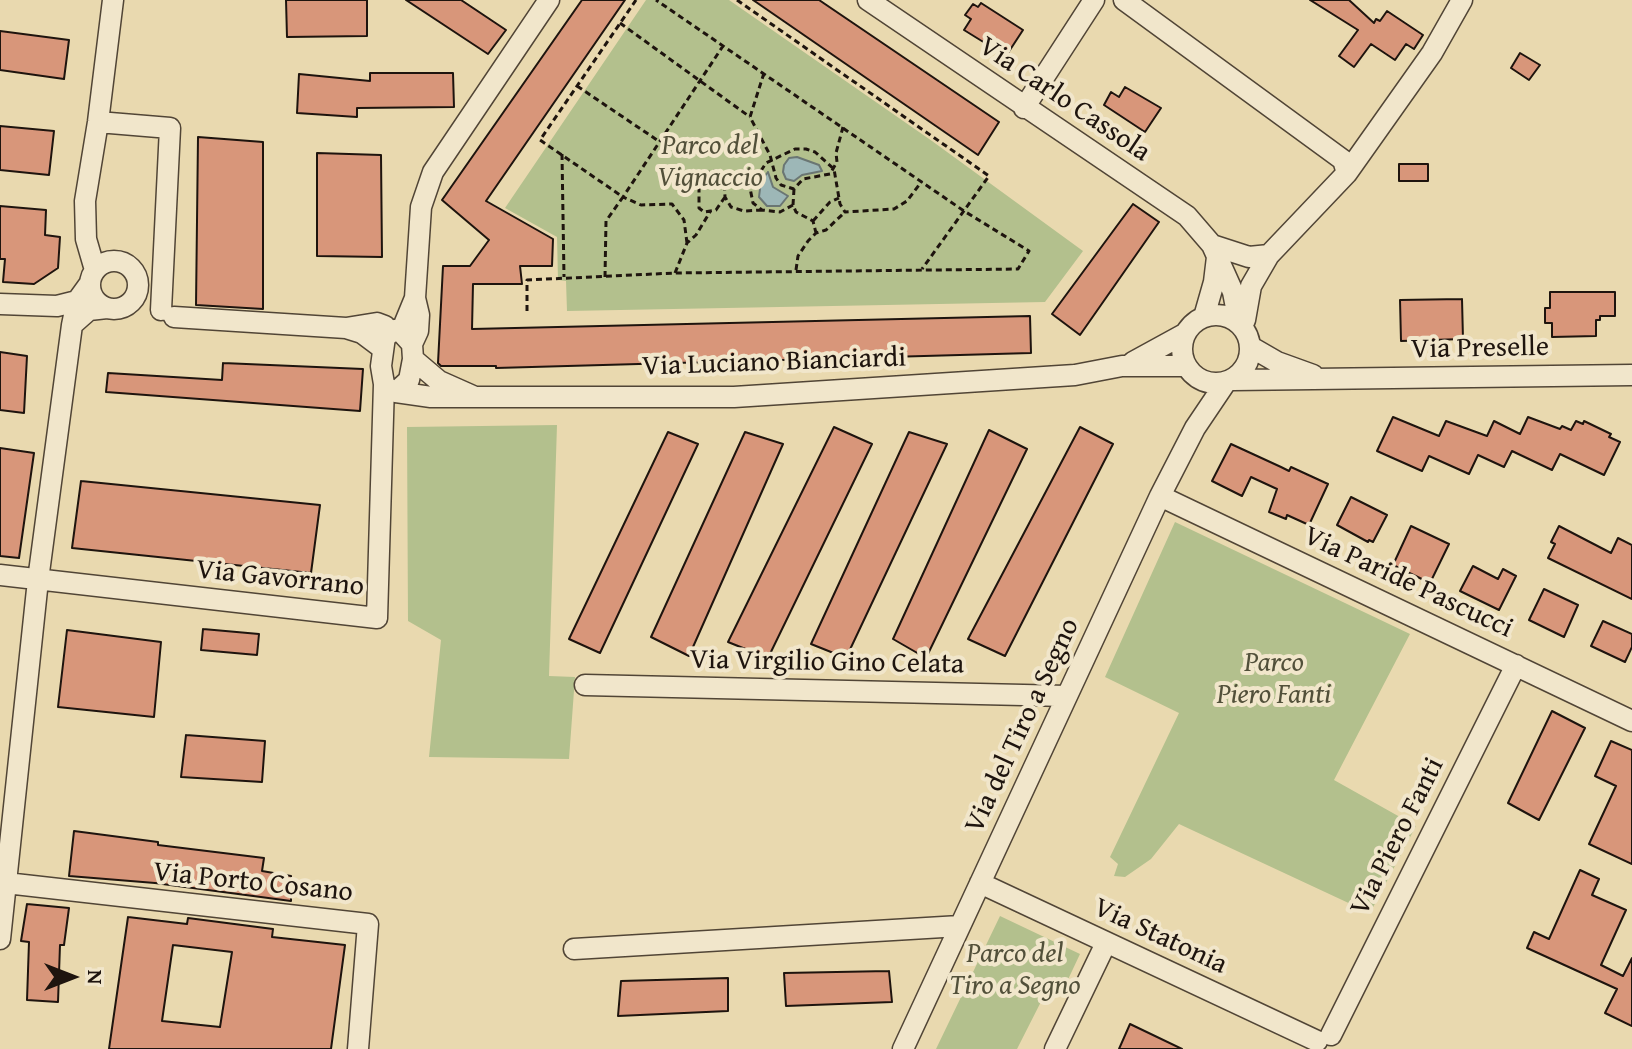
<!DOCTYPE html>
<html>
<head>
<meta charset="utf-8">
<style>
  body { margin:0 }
  #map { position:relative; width:1632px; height:1049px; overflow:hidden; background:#e9d9af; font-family:"Gentium Book Plus",serif }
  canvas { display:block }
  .north { position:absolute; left:32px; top:937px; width:80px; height:80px; -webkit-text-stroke:6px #f1e6cb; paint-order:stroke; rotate:90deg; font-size:22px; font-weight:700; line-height:32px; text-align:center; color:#1e140e }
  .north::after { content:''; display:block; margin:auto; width:28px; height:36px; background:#1e140e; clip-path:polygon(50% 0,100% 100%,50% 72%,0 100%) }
</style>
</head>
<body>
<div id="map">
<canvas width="1632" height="1049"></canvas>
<div class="north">N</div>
</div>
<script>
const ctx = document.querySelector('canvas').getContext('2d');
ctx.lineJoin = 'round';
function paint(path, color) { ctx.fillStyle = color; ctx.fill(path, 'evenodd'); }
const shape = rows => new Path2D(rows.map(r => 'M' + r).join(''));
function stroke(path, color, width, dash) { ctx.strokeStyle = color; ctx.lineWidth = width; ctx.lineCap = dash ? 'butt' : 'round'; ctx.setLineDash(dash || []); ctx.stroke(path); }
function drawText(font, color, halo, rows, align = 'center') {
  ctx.font = font + ' "Gentium Book Plus",serif'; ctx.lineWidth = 8; ctx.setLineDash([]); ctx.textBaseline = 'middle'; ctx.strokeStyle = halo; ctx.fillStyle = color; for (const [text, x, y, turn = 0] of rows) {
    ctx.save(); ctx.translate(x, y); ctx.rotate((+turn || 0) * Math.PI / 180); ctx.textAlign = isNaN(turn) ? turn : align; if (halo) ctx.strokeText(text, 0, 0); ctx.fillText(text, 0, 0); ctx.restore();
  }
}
paint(shape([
  [646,0,729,0,932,141,1083,251,1045,302,567,311,566,281,558,280,557,237,505,208],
  [557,425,549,676,575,677,569,759,429,757,441,640,408,621,407,427],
  [1175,522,1410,634,1334,780,1416,826,1370,913,1179,824,1151,859,1125,877,1114,876,1118,864,1110,857,1179,713,1105,677],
  [1000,916,1080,954,1064,988,1051,982,1017,1049,936,1049]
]), '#b3c08d');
const water = shape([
  [797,157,819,165,822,171,802,175,794,181,786,179,783,172,784,165,789,158,797,157],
  [768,172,773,187,788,196,780,206,767,206,759,197,761,181,768,172]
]);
paint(water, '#9db7b7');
stroke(water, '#6a7673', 2);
const building = shape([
  [286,0,367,0,367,36,287,37,286,0],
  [406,0,461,0,506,30,488,54,406,0],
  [582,0,625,0,486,201,553,239,552,266,520,266,522,284,473,284,472,329,1030,316,1031,353,496,368,496,366,441,366,438,363,443,266,470,266,489,240,442,200,582,0],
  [753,0,819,0,999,122,978,155,753,0],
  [1310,0,1349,0,1374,23,1376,19,1380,21,1387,11,1423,35,1414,49,1406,44,1395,60,1371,44,1354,67,1339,56,1358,30,1310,0],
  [981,3,1023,30,1006,56,964,30,971,19,965,15,973,4,978,7,981,3],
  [0,31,69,40,64,79,0,70,0,31],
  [1520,53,1540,65,1529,80,1511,68,1520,53],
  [370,73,453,73,454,107,357,108,357,117,297,113,299,74,370,81,370,73],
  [1125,87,1161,108,1145,132,1104,105,1111,92,1119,97,1125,87],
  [0,126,54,131,49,175,0,170,0,126],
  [198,137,263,142,263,309,196,305,198,137],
  [317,153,381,155,382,257,317,256,317,153],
  [1399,164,1428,164,1428,181,1399,181,1399,164],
  [1133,204,1159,222,1080,335,1052,314,1133,204],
  [0,206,46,210,45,235,60,237,58,268,34,284,3,282,5,259,0,259,0,206],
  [1550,292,1615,292,1615,316,1600,316,1600,320,1596,320,1596,336,1552,337,1552,323,1545,323,1545,308,1550,308,1550,292],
  [1462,299,1463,339,1401,341,1400,300,1462,299],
  [0,352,27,356,24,413,0,410,0,352],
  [223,363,363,369,360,411,106,392,108,373,222,380,223,363],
  [1393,417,1439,436,1446,421,1487,436,1494,421,1520,434,1528,417,1560,429,1562,426,1571,430,1576,421,1583,424,1584,421,1611,434,1609,437,1620,442,1604,475,1560,454,1552,470,1512,451,1504,467,1478,455,1469,474,1429,456,1422,471,1377,451,1393,417],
  [834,427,872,444,768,658,728,642,834,427],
  [1080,427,1113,444,1005,656,968,639,1080,427],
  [989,430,1027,449,926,658,893,639,989,430],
  [668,432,698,444,600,653,569,639,668,432],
  [745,432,783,444,689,656,651,637,745,432],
  [909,432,947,444,846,658,811,644,909,432],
  [1231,444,1281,467,1289,471,1291,467,1328,484,1309,525,1287,515,1286,519,1269,512,1277,489,1251,477,1242,496,1212,481,1231,444],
  [0,448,34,453,19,558,0,556,0,448],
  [81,481,320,505,311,573,72,548,81,481],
  [1351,497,1387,515,1373,542,1369,540,1368,542,1337,525,1351,497],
  [1411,526,1449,544,1430,583,1393,565,1411,526],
  [1559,526,1611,553,1618,538,1632,545,1632,599,1548,558,1555,544,1551,542,1559,526],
  [1473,566,1498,579,1503,569,1516,576,1499,610,1460,591,1473,566],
  [1544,589,1578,605,1564,637,1529,620,1544,589],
  [1603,621,1632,634,1632,647,1625,662,1591,646,1603,621],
  [203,629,259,634,257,655,201,650,203,629],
  [67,630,161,642,154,717,58,707,67,630],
  [1552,711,1585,728,1539,820,1508,803,1552,711],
  [186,735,265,741,262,782,181,777,186,735],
  [1611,741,1632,750,1632,864,1589,844,1616,786,1595,776,1611,741],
  [74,831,158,842,158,845,264,858,262,871,291,876,291,901,155,883,69,876,74,831],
  [1580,870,1599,879,1592,895,1626,910,1601,965,1623,976,1632,958,1632,1026,1605,1013,1617,989,1527,948,1534,932,1549,939,1580,870],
  [27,904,69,908,64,945,60,945,58,1002,27,1000,29,942,21,941,27,904],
  [128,917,187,924,188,918,273,929,272,937,345,945,331,1049,109,1049,128,917],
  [173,945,232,952,220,1027,162,1021,173,945],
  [889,971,892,1002,786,1006,784,973,889,971],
  [728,978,728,1011,618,1016,621,981,728,978],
  [1130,1024,1182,1049,1119,1049,1130,1024]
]);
paint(building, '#d8967a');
stroke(building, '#1e140e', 2);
const minor = shape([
  [868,0,1187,216,1212,245,1233,292,1239,323],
  [1124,0,1343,160,1347,173],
  [1024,108,1094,0],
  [98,122,170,128,161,310],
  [1212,245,1249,257,1269,255],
  '90 285a24 24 0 1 1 48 0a24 24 0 1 1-48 0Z',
  [95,270,86,239,85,201,98,122,113,0],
  [90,283,77,301,72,325,89,310,107,308],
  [415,298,421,207,433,172,549,0],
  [0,304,57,306,77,301],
  '1182 349a34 34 0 1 1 68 0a34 34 0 1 1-68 0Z',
  [174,317,346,328],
  [1204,317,1214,282,1217,257],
  [1245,320,1251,286,1269,255,1347,173,1432,53,1462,0],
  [394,330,401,332,412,344,413,359,409,380,396,392,389,390,384,384,381,366,385,337,394,330],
  [401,332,415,298,419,315,418,331,412,344],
  [1251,347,1277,362,1313,375],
  [382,348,362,333,346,328,377,323,385,326,389,332],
  [1133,362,1186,333],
  [1233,380,1632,375],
  [396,392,431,397,475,397,439,381,413,359],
  [475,397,734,397,1075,375,1122,366,1186,366],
  [1160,496,1632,721],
  [0,575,377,618,384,384],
  [585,685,1067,696],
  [6,883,368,924,358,1049],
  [980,883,1317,1041],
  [0,939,38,580,72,325],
  [574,949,960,926],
  [1331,1035,1516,665],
  [903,1049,1160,496,1195,428,1226,382],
  [1055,1049,1106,943]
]);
stroke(minor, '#514536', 23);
stroke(shape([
  [737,0,989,176,922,269],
  [620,23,750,117],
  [764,73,750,117,770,155,776,178,781,185,794,189,803,179,830,174,837,162,836,153,843,127],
  [577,86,660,142],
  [562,154,564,277],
  [725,180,755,177],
  [794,189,793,205,796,212,813,221,816,233],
  [725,197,716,210,704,212,699,208,699,182,705,173,714,171,724,176,725,197,731,207,744,211,762,210],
  [793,205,780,212,762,210,753,203,750,188,766,163,795,149,806,149,815,152,834,169,840,204,845,212,894,209,907,201,922,181],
  [813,221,830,202,839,198],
  [687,243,684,220,672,204,641,205,623,197,723,46],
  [796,270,798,256,808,241,816,233,826,230,845,212],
  [675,273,687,243,696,235,710,212],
  [605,277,606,221,623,197,540,140,636,0],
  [527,311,527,280,675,273,1018,269,1029,251,964,211,656,0]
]), '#1e140e', 3, [6, 4]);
stroke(minor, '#f1e6cb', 20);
drawText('28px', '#1e140e', '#f1e6cb', [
  ["Via Carlo Cassola",1064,100,34],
  ["Via Preselle",1480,349,-1],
  ["Via Luciano Bianciardi",774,363,-2],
  ["Via Gavorrano",280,579,6],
  ["Via Paride Pascucci",1408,583,25],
  ["Via Virgilio Gino Celata",827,663,1],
  ["Via del Tiro a Segno",1023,726,-65],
  ["Via Piero Fanti",1398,837,-63],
  ["Via Porto Cosano",253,883,6],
  ["Via Statonia",1160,937,25]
]);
drawText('italic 28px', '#52503a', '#f1e6cb', [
  ["Parco del",710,147],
  ["Vignaccio",710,179],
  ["Parco",1274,664],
  ["Piero Fanti",1274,696],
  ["Parco del",1015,955],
  ["Tiro a Segno",1015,987]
]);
</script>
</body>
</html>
